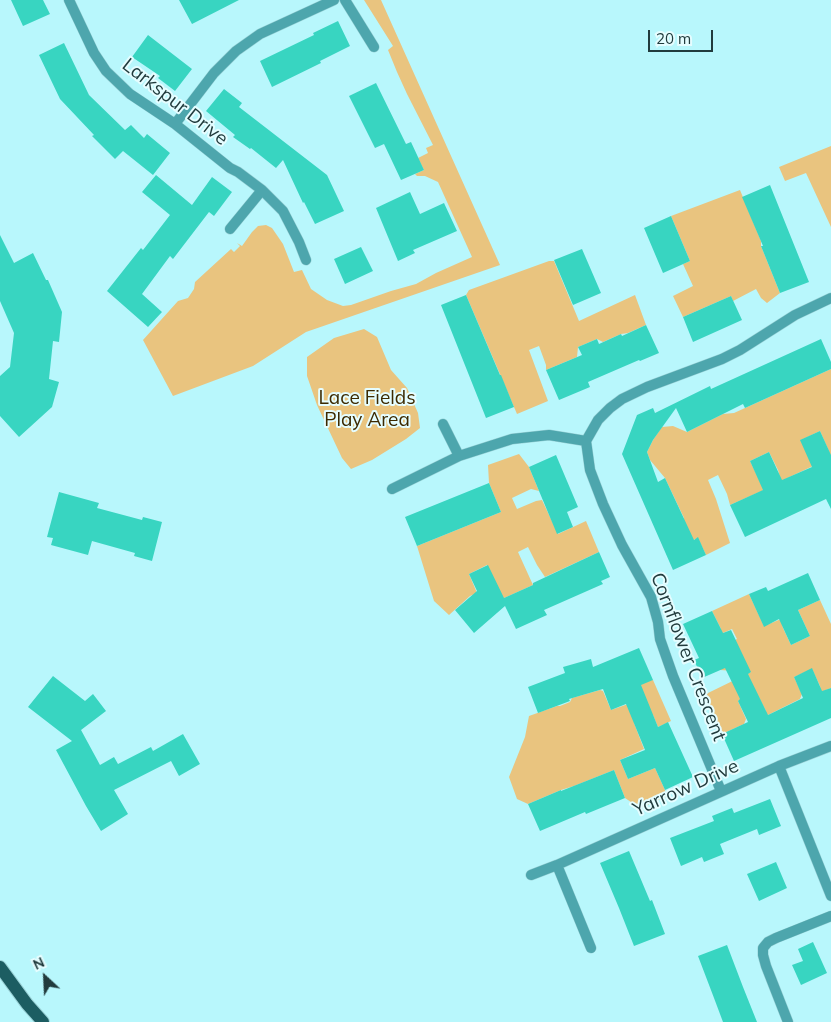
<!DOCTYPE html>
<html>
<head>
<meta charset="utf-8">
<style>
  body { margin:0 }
  #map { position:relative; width:831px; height:1022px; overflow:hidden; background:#b8f7fc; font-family:Mulish,sans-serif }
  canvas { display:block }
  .north { position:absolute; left:20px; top:952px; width:50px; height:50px; -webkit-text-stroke:4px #e5fdff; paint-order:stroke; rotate:335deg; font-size:14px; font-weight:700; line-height:20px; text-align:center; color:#213b3d }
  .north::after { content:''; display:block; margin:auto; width:18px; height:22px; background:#213b3d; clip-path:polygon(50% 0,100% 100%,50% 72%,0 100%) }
  .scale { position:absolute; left:648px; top:30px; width:65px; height:22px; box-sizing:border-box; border:2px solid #213b3d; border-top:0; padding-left:6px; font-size:15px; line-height:18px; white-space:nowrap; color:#213b3d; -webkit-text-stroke:4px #e5fdff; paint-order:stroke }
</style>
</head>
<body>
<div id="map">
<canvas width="831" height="1022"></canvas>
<div class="north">N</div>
<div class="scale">20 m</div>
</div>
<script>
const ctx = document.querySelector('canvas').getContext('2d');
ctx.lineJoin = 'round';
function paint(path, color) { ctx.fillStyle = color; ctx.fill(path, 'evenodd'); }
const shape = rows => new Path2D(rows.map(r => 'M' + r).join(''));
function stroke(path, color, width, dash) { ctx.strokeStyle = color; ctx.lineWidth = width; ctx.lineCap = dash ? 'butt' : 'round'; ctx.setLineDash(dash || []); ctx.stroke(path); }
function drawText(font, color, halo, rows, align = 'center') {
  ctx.font = font + ' Mulish,sans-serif'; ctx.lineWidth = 4; ctx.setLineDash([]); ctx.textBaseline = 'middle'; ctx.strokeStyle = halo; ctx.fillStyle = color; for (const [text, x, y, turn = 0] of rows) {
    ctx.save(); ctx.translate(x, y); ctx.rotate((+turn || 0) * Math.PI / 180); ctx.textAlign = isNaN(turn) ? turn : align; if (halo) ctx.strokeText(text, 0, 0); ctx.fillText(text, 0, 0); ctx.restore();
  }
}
paint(shape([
  [364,0,381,0,500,265,306,332,253,366,173,396,143,340,178,301,188,298,194,289,195,282,231,249,234,252,240,246,237,243,242,246,252,232,258,226,266,225,272,228,283,244,294,272,302,270,311,289,327,300,343,306,351,305,391,291,416,284,436,273,472,257,438,182,425,176,417,176,415,174,424,170,418,158,428,153,426,148,433,145,407,94,397,72,388,50,393,46],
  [831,146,831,227,806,173,785,181,779,167],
  [740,190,761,241,761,246,780,293,767,303,761,298,756,289,733,301,731,296,683,317,673,296,693,286,683,264,690,261,671,216],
  [549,261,554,261,579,321,635,295,646,325,628,333,621,334,603,342,597,339,578,347,577,357,546,370,546,365,539,346,529,350,548,401,517,414,466,295,469,290],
  [364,329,377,337,391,370,407,388,418,413,420,428,406,439,372,460,351,469,342,458,317,405,307,376,307,357,334,338],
  [831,369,831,455,830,456,828,449,820,431,801,440,813,466,781,481,778,470,769,452,750,461,764,490,730,505,727,494,718,475,708,480,716,499,730,543,706,555,698,538,684,544,679,532,684,518,665,478,650,460,647,452,653,440,662,427,673,426,687,432,723,414,734,413],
  [519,454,529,467,539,491,531,489,512,498,517,509,536,501,542,500,558,534,586,521,599,552,545,577,537,565,528,547,518,552,533,585,502,599,487,565,469,574,477,593,470,596,449,615,434,601,417,546,501,512,489,483,488,465],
  [749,594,764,626,781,619,783,628,791,645,810,636,798,610,820,600,831,624,831,688,821,692,820,686,812,669,794,677,802,694,800,699,766,716,766,711,756,692,738,701,746,719,744,724,722,734,706,695,708,693,751,672,720,670,719,648,737,639,732,629,714,637,721,629,712,611],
  [653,680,671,721,658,727,653,715,634,723,644,749,620,760,628,779,655,768,665,790,666,797,640,808,625,798,614,770,574,786,561,790,528,804,517,799,509,777,525,737,529,716,557,706,560,706,570,702,572,698,600,690,603,691,611,710,631,703,623,683]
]), '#e9c47f');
paint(shape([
  [11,0,43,0,50,14,23,26],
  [179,0,239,0,192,24],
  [338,21,350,46,320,61,321,63,272,87,260,61,314,35,313,33],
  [148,35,192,69,175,91,158,78,160,76,132,57],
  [64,43,89,95,125,130,131,125,144,138,147,134,170,153,153,175,123,151,115,159,92,136,94,135,60,99,39,55],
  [376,83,406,144,411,142,424,170,401,180,384,144,375,148,349,96],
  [224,89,242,103,239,107,327,175,344,211,315,224,304,202,303,203,283,160,276,168,251,148,250,149,233,137,235,135,206,111],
  [156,175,192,205,212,177,232,192,214,216,209,212,173,259,170,256,142,294,162,312,148,327,107,291,141,248,143,250,170,215,142,192],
  [770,185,809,282,780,293,761,246,763,246,742,197],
  [410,192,420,214,444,203,457,231,413,250,415,253,398,261,376,208],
  [671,216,690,261,663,273,644,228],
  [0,235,14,263,33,253,46,280,48,280,62,312,59,342,53,341,49,379,59,382,52,407,19,437,0,416,0,376,10,367,14,333,0,301],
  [361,247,373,271,345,284,334,259],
  [582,249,601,293,573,305,554,260],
  [466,295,500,375,501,375,514,407,486,418,441,305],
  [731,296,742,320,693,342,683,317],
  [646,325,659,353,640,361,639,360,588,382,590,387,559,400,546,370,582,355,578,347,597,339,599,344,621,334,622,336],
  [821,339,831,362,831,369,745,408,743,404,687,432,676,408,653,440,647,452,658,482,665,478,694,540,698,537,706,555,673,570,622,454,637,415,653,408,655,413,710,386,711,389],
  [820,431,831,455,831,509,826,499,745,537,730,505,763,490,750,461,769,452,782,480,812,467,800,440],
  [556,455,578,507,567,512,573,527,557,534,529,467],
  [489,483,501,512,417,546,405,517],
  [59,492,99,503,97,508,142,520,143,517,162,522,152,561,134,556,135,553,92,541,88,555,51,545,53,538,47,537],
  [599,552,610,577,601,581,603,584,544,610,547,615,516,629,505,606,474,633,455,610,477,591,469,574,488,565,504,598,533,585,533,583],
  [808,573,820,600,798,610,810,636,791,645,779,619,764,627,749,594,766,587,768,591],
  [712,611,723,633,731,630,751,672,748,674,768,715,803,698,794,677,812,668,822,691,831,688,831,718,734,761,722,734,748,722,738,701,740,699,725,668,702,678,694,660,699,658,683,624],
  [639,648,653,680,641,685,658,727,668,722,693,777,665,790,655,768,628,779,620,760,645,750,626,704,611,710,603,689,569,699,570,701,538,713,528,687,565,673,563,667,591,659,593,667],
  [53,676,85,701,93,694,106,711,81,730,100,765,114,757,118,764,151,747,153,751,183,734,200,764,179,776,171,761,114,790,128,814,101,831,86,806,56,750,72,741,28,707],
  [614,770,625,798,586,814,585,812,540,831,528,804,561,790,561,791],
  [770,799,781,826,759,835,757,829,720,844,724,854,704,862,702,857,681,866,670,838,714,821,712,816,732,808,734,813],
  [629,851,650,901,652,900,665,934,634,946,619,908,600,863],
  [776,862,787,888,759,901,747,874],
  [813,942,827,973,801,985,792,965,803,961,798,949],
  [727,945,743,987,757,1022,723,1022,714,998,698,956]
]), '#38d5c1');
const street = shape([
  [69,0,94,53,106,71,130,94,175,124,230,168,238,172,262,190,283,211,299,242,306,260],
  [345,0,374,47],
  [175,124,214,73,236,51,260,34,334,0],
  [230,229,262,190],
  [443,424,459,456],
  [392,489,459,456,512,439,549,435,586,441],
  [779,766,831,896],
  [721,791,673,676,660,639,658,622,651,597,622,545,603,504,590,470,586,441,598,420,610,408,622,399,647,387,722,359,740,350,795,315,831,298],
  [557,865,591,948],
  [531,875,557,865,779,766,831,746],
  [788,1022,766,966,763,955,763,948,768,942,776,938,831,916]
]);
const primary = shape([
  [0,967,27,1004,43,1022]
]);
stroke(street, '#9ad1d6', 11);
stroke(primary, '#9ad1d6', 14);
stroke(street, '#4da6ad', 10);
stroke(primary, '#1c5d62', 12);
drawText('19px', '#213b3d', '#e5fdff', [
  ["Larkspur Drive",175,102,38],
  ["Cornflower Crescent",688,657,69],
  ["Yarrow Drive",686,788,-24]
]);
drawText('19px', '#3c2900', '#e5fdff', [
  ["Lace Fields",367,398],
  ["Play Area",367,420]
]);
</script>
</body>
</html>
